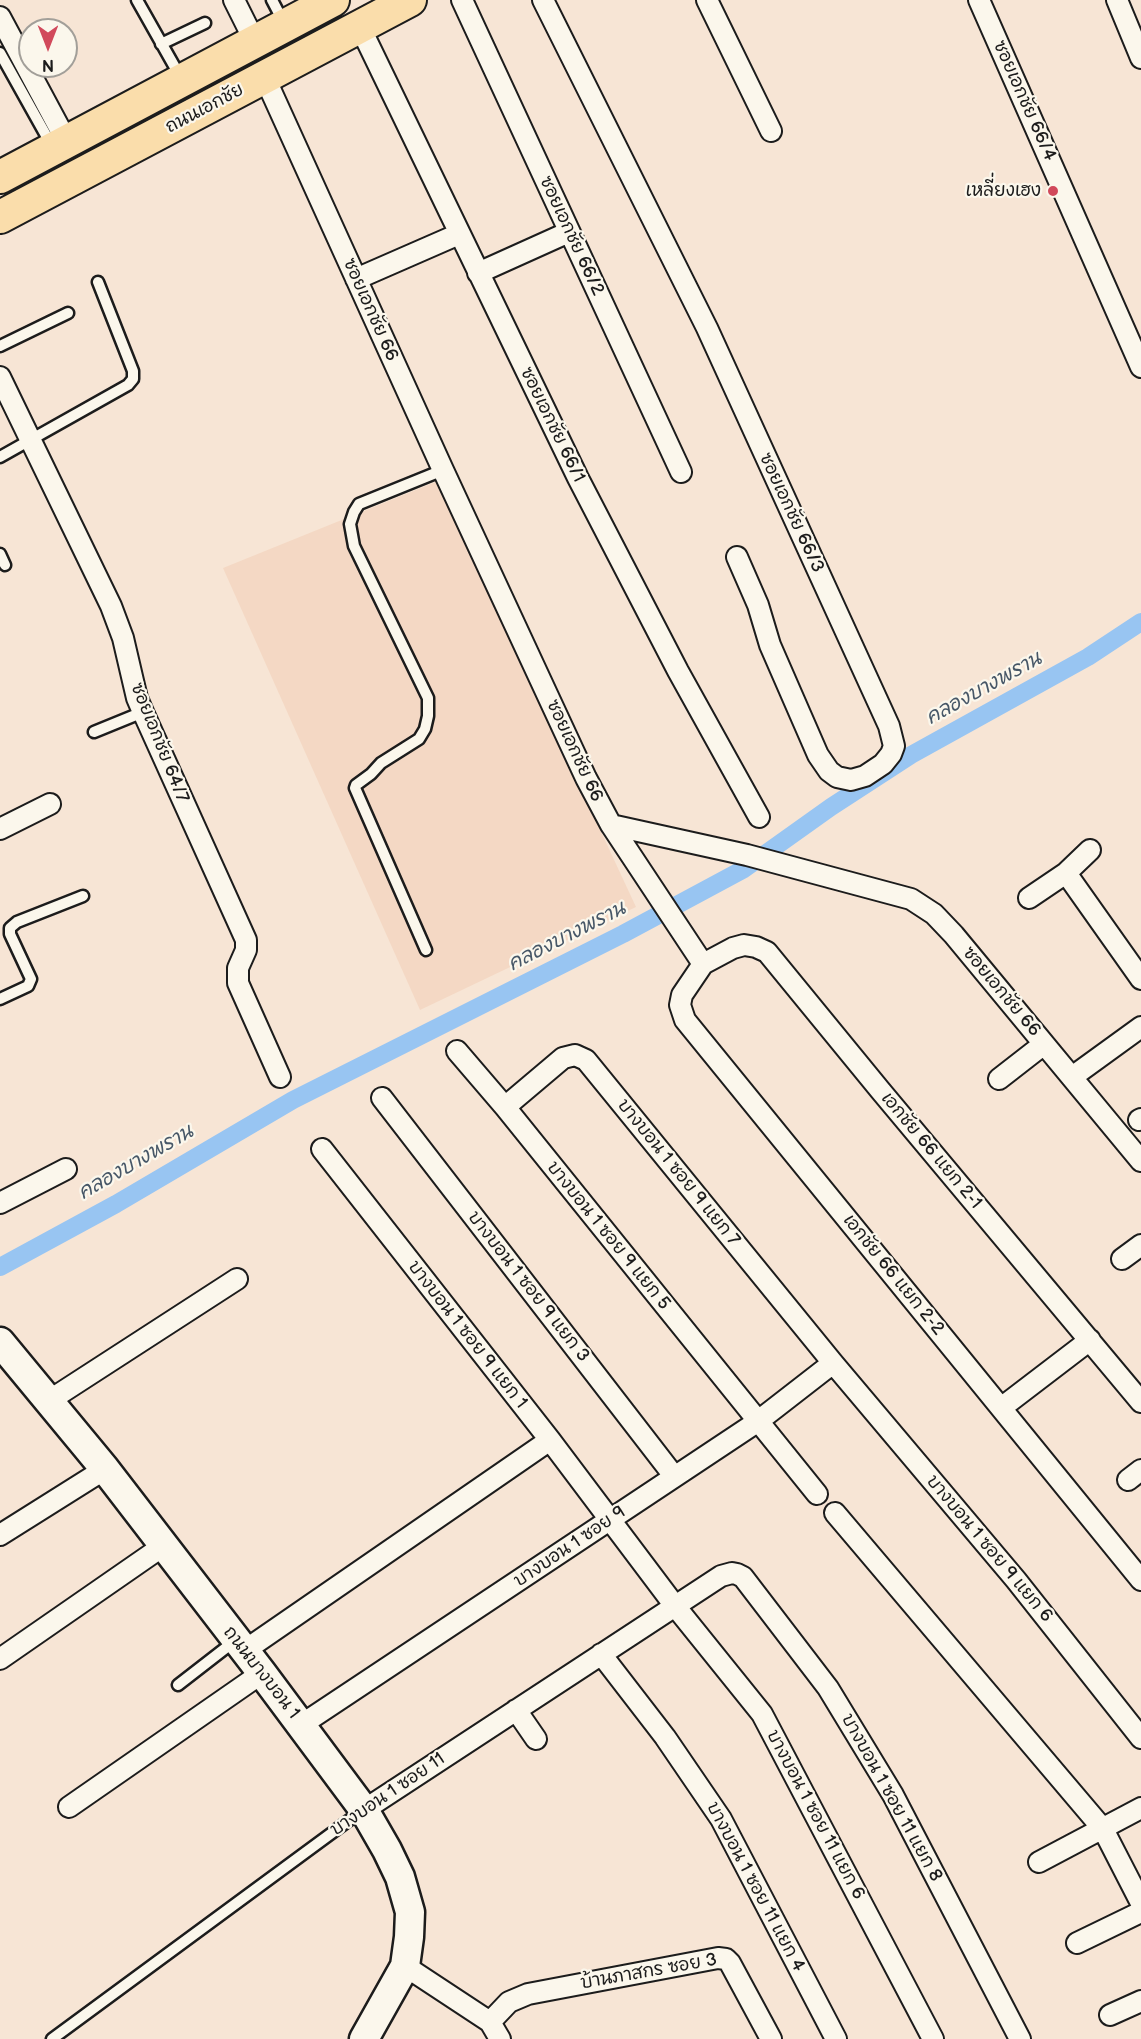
<!DOCTYPE html>
<html>
<head>
<meta charset="utf-8">
<style>
  body { margin:0 }
  #map { position:relative; width:1141px; height:2039px; overflow:hidden; background:#f7e5d5; font-family:"Balsamiq Sans",sans-serif }
  canvas { display:block }
  .north { position:absolute; left:18px; top:18px; width:60px; height:60px; box-sizing:border-box; background:#fbf7ec; border:2px solid #a29f99; border-radius:50%; rotate:180deg; font-size:16px; font-weight:700; line-height:24px; text-align:center; color:#1c1c1c }
  .north::after { content:''; display:block; margin:auto; width:21px; height:27px; background:#d1495b; clip-path:polygon(50% 0,100% 100%,50% 72%,0 100%) }
</style>
</head>
<body>
<div id="map">
<canvas width="1141" height="2039"></canvas>
<div class="north">N</div>
</div>
<script>
const ctx = document.querySelector('canvas').getContext('2d');
ctx.lineJoin = 'round';
function paint(path, color) { ctx.fillStyle = color; ctx.fill(path, 'evenodd'); }
const shape = rows => new Path2D(rows.map(r => 'M' + r).join(''));
function stroke(path, color, width, dash) { ctx.strokeStyle = color; ctx.lineWidth = width; ctx.lineCap = dash ? 'butt' : 'round'; ctx.setLineDash(dash || []); ctx.stroke(path); }
function drawText(font, color, halo, rows, align = 'center') {
  ctx.font = font + ' "Balsamiq Sans","Playpen Sans Thai",sans-serif'; ctx.lineWidth = 4.5; ctx.setLineDash([]); ctx.textBaseline = 'middle'; ctx.strokeStyle = halo; ctx.fillStyle = color; for (const [text, x, y, turn = 0] of rows) {
    ctx.save(); ctx.translate(x, y); ctx.rotate((+turn || 0) * Math.PI / 180); ctx.textAlign = isNaN(turn) ? turn : align; if (halo) ctx.strokeText(text, 0, 0); ctx.fillText(text, 0, 0); ctx.restore();
  }
}
paint(shape([
  [438,481,636,907,420,1010,223,568]
]), '#f4d8c4');
stroke(shape([
  [0,1267,116,1204,293,1100,623,934,744,869,831,807,911,755,1088,657,1141,622]
]), '#98c5f2', 18);
const lane = shape([
  [137,0,181,78],
  [272,0,284,23],
  [161,44,205,23],
  [0,53,52,146],
  [0,346,68,313],
  [0,457,128,385,133,379,133,371,98,282],
  [0,554,5,565],
  [94,732,143,712],
  [426,950,355,788,356,785,371,774,381,763,419,739,425,729,428,716,428,698,354,546,350,524,354,512,359,504,443,470],
  [0,999,28,986,31,979,10,934,10,928,17,922,83,896],
  [178,1685,236,1640],
  [52,2039,363,1810]
]);
const street = shape([
  [234,0,255,42],
  [462,0,681,472],
  [543,0,707,328,889,726,894,746,891,754,883,764,865,776,851,780,837,777,829,771,818,755,770,645,758,605,737,557],
  [707,0,771,131],
  [979,0,1141,367],
  [1117,0,1141,58],
  [0,17,67,142],
  [360,27,578,478,678,671,759,817],
  [265,78,443,470,586,778,611,825,747,855,911,899,934,914,954,935,1141,1161],
  [478,273,569,232],
  [356,279,459,234],
  [0,377,111,606,123,638,137,698,143,712,246,940,246,950,238,968,238,983,280,1077],
  [611,825,703,964],
  [0,829,50,804],
  [1066,873,1141,979],
  [1029,898,1066,873,1090,850],
  [703,964,682,995,680,1005,685,1020,1141,1580],
  [703,964,733,948,744,945,756,947,767,952,880,1090,1141,1402],
  [457,1051,505,1107,817,1494],
  [1072,1077,1141,1027],
  [999,1079,1044,1044],
  [382,1098,674,1476],
  [505,1107,563,1058,575,1055,586,1060,833,1363,1016,1580,1141,1738],
  [1139,1120,1141,1119],
  [322,1149,550,1440,675,1606,762,1714,933,2039],
  [0,1203,66,1169],
  [1122,1259,1141,1245],
  [47,1402,237,1279],
  [1001,1408,1090,1340],
  [1128,1480,1141,1470],
  [835,1513,1103,1829,1141,1903],
  [0,1535,105,1469],
  [244,1651,550,1440],
  [601,1654,665,1737,721,1819,836,2039],
  [0,1659,163,1546],
  [516,1710,536,1739],
  [301,1725,757,1422,833,1363],
  [69,1807,262,1673],
  [364,1810,721,1576,732,1573,737,1574,743,1577,828,1688,893,1795,1020,2039],
  [1039,1862,1141,1808],
  [1077,1943,1141,1912],
  [405,1966,490,2022,500,2039],
  [1110,2015,1141,2001],
  [490,2022,509,2002,528,1994,718,1958,726,1959,730,1963,771,2039]
]);
const secondary = shape([
  [0,1342,105,1469,262,1673,364,1810,387,1850,400,1877,410,1912,409,1937,405,1966,364,2039]
]);
const primary = shape([
  [0,177,333,0],
  [0,217,410,0]
]);
stroke(lane, '#1c1c1c', 15);
stroke(street, '#1c1c1c', 24);
stroke(secondary, '#1c1c1c', 33);
stroke(primary, '#1c1c1c', 36);
stroke(lane, '#fbf7ec', 10);
stroke(street, '#fbf7ec', 20);
stroke(secondary, '#fbf7ec', 28);
stroke(primary, '#faddab', 32);
for (const [x, y, r, color] of [
  [1053,191,6,"#d1495b"]
]) { const dot = new Path2D(); dot.arc(x, y, r, 0, 2 * Math.PI); ctx.fillStyle = color; ctx.fill(dot); stroke(dot, '#fbf7ec', 2); }
drawText('18px', '#1c1c1c', '#fbf7ec', [
  ["ซอยเอกชัย 66/4",1024,101,66],
  ["ถนนเอกชัย",205,109,-28],
  ["ซอยเอกชัย 66/2",571,236,65],
  ["ซอยเอกชัย 66",370,310,66],
  ["ซอยเอกชัย 66/1",552,425,64],
  ["ซอยเอกชัย 66/3",791,513,65],
  ["ซอยเอกชัย 64/7",159,743,68],
  ["ซอยเอกชัย 66",574,751,65],
  ["ซอยเอกชัย 66",1001,992,50],
  ["เอกชัย 66 แยก 2-1",931,1151,50],
  ["บางบอน 1 ซอย 9 แยก 7",678,1173,51],
  ["บางบอน 1 ซอย 9 แยก 5",608,1236,51],
  ["เอกชัย 66 แยก 2-2",893,1275,51],
  ["บางบอน 1 ซอย 9 แยก 3",528,1287,52],
  ["บางบอน 1 ซอย 9 แยก 1",467,1335,52],
  ["บางบอน 1 ซอย 9",570,1547,-34],
  ["บางบอน 1 ซอย 9 แยก 6",989,1549,50],
  ["ถนนบางบอน 1",261,1673,52],
  ["บางบอน 1 ซอย 11",388,1795,-34],
  ["บางบอน 1 ซอย 11 แยก 8",891,1798,61],
  ["บางบอน 1 ซอย 11 แยก 6",815,1815,62],
  ["บางบอน 1 ซอย 11 แยก 4",755,1887,62],
  ["บ้านภาสกร ซอย 3",649,1972,-10]
]);
drawText('18px', '#1c1c1c', '#fbf7ec', [
  ["เหลี่ยงเฮง",1041,191]
], 'right');
drawText('italic 20px', '#475767', '#fbf7ec', [
  ["คลองบางพราน",984,689,-29],
  ["คลองบางพราน",567,937,-27],
  ["คลองบางพราน",136,1163,-30]
]);
</script>
</body>
</html>
